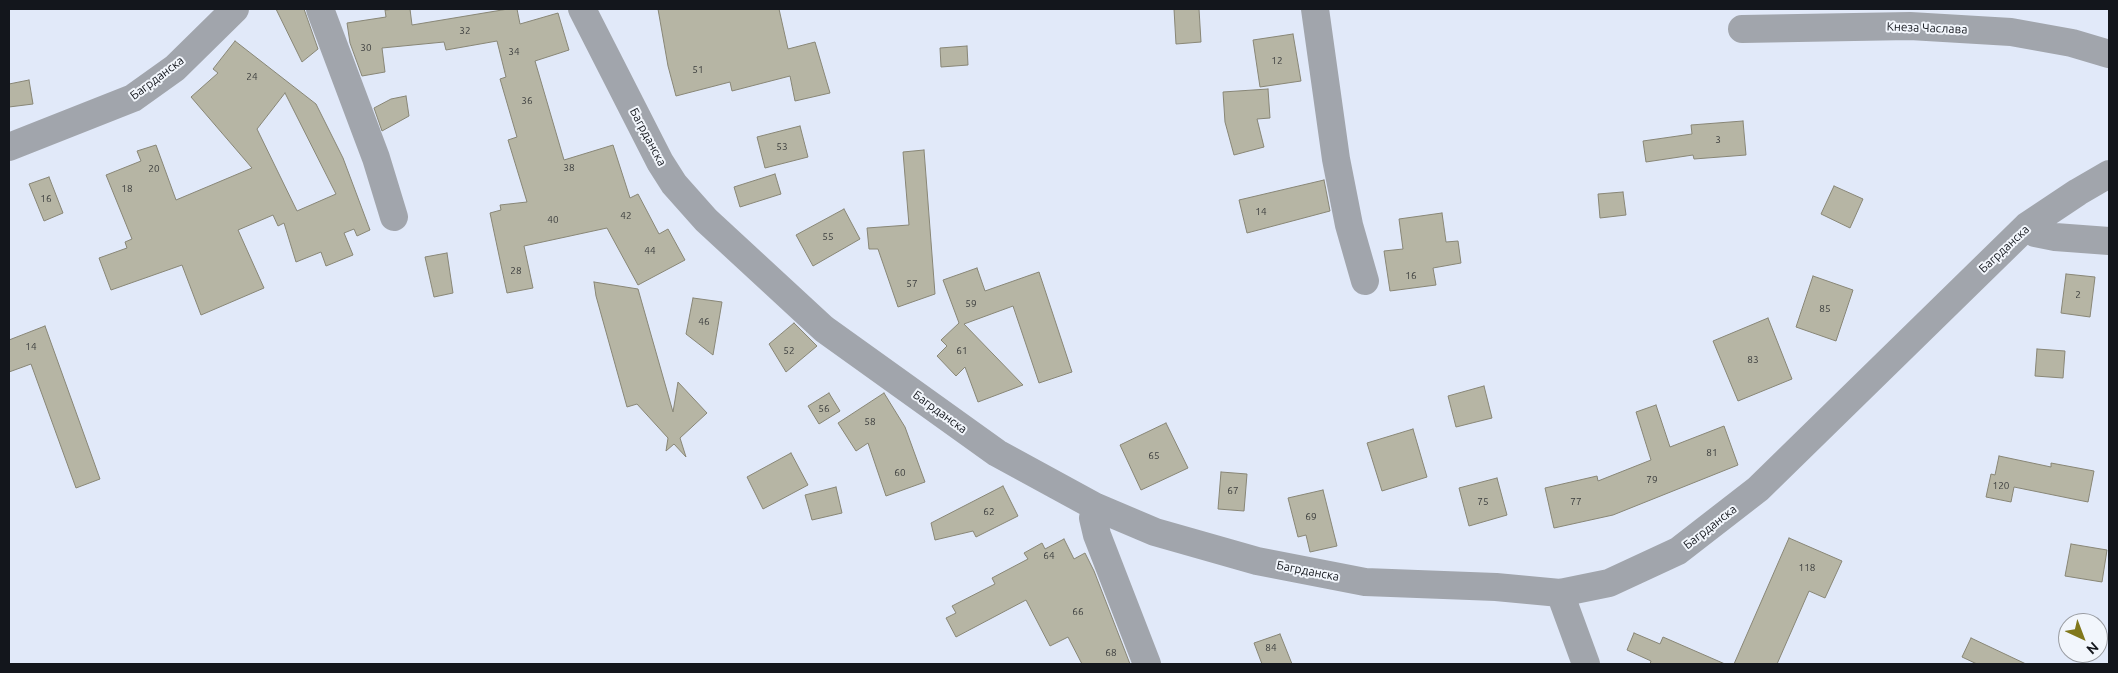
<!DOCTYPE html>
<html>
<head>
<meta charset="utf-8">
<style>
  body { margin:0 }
  #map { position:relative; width:2118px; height:673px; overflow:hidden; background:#e1e9f9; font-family:Ubuntu,sans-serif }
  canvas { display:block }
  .frame { position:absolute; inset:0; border:10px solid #13161c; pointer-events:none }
  .north { position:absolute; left:2058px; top:613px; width:50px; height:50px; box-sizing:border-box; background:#f2f6fc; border:1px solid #999ca2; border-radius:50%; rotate:137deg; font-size:14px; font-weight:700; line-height:20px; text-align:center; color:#13161c }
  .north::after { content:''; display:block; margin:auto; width:18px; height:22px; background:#81781c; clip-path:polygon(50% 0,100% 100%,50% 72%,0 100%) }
</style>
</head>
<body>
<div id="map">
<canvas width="2118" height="673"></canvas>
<div class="frame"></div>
<div class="north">N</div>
</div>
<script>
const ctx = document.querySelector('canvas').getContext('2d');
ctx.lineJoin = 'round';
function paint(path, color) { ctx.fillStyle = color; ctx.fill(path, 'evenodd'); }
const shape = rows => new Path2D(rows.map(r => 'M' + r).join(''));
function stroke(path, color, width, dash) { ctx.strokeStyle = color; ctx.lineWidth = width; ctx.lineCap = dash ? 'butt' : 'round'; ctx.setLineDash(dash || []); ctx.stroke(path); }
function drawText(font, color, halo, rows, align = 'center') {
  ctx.font = font + ' Ubuntu,sans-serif'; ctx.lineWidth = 4; ctx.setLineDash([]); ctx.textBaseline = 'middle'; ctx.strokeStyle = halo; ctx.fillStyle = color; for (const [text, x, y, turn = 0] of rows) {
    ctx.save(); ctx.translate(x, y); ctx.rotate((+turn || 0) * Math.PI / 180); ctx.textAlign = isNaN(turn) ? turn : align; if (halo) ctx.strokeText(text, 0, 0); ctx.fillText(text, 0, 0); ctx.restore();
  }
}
const building = shape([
  [276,9,304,9,318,49,302,62,276,9],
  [396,9,410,9,412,25,508,9,517,9,520,24,558,13,569,50,535,61,564,160,613,145,630,198,638,194,659,234,668,229,685,260,638,285,607,228,524,246,533,288,507,293,490,213,501,210,500,205,527,202,508,140,517,137,500,79,506,77,497,41,446,50,444,42,382,48,385,72,362,76,350,43,347,23,386,17,385,10,396,9],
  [658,9,779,9,788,49,815,42,830,93,795,101,790,76,732,91,730,82,676,96,668,66,658,9],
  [1174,9,1199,9,1201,42,1176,44,1174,9],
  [1293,34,1301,81,1260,87,1253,40,1293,34],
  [235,41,316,104,343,158,370,230,357,236,354,229,344,233,353,255,326,266,321,252,296,262,284,223,278,226,273,215,238,230,264,288,201,315,182,265,111,290,99,258,127,248,125,242,132,239,106,175,141,161,137,151,156,145,176,200,252,168,191,97,218,73,213,69,235,41],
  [285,93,336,194,297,211,257,129,285,93],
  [967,46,968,65,941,67,940,48,967,46],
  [29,80,33,104,9,107,9,84,29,80],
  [1268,89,1270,118,1257,119,1264,147,1234,155,1225,122,1223,92,1268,89],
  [406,96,409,116,382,131,374,108,391,99,406,96],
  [1743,121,1746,155,1694,159,1693,155,1646,162,1643,141,1692,134,1691,125,1743,121],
  [800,126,808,157,765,168,757,137,800,126],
  [924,150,935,294,898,307,878,249,869,249,867,228,909,225,903,152,924,150],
  [775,174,781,194,740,207,734,187,775,174],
  [49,177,63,213,44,221,29,184,49,177],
  [1324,180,1330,211,1247,233,1239,200,1324,180],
  [1834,186,1863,199,1850,228,1821,214,1834,186],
  [1623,192,1626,215,1600,218,1598,194,1623,192],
  [844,209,860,239,813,266,796,235,844,209],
  [1442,213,1446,242,1458,241,1461,263,1433,268,1436,285,1390,291,1384,251,1403,249,1399,219,1442,213],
  [447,253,453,293,434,297,425,257,447,253],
  [977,268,985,291,1039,272,1072,372,1039,383,1013,306,964,324,1023,385,978,402,965,367,956,376,937,356,947,346,941,340,959,323,943,280,977,268],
  [2066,274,2095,277,2090,317,2061,313,2066,274],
  [1813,276,1853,290,1836,341,1796,327,1813,276],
  [594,282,638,289,673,412,678,382,707,413,680,438,686,457,674,444,666,451,668,438,637,404,627,407,596,296,594,282],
  [693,298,722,302,713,355,686,334,693,298],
  [1768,318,1792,379,1738,401,1713,341,1768,318],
  [794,323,817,346,786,372,769,344,794,323],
  [45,326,100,479,76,488,31,364,9,372,9,340,45,326],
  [2037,349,2065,351,2063,378,2035,376,2037,349],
  [1484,386,1492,418,1456,427,1448,396,1484,386],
  [829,393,840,411,819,424,808,406,829,393],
  [884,393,905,427,925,482,886,496,868,443,856,451,838,423,884,393],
  [1656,405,1670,447,1724,426,1738,465,1613,515,1554,528,1545,488,1597,476,1598,481,1651,460,1636,412,1656,405],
  [1166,423,1188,468,1141,490,1120,445,1166,423],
  [1413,429,1427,477,1382,491,1367,443,1413,429],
  [791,453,808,485,763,509,747,477,791,453],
  [1999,456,2051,467,2051,463,2094,471,2088,502,2014,487,2011,502,1986,497,1991,474,1995,475,1999,456],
  [1221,472,1247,474,1244,511,1218,509,1221,472],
  [1497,478,1507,515,1469,526,1459,488,1497,478],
  [1003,486,1018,516,976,537,973,531,935,540,931,523,1003,486],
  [836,487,842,513,812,520,805,495,836,487],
  [1323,490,1337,546,1310,552,1306,535,1298,537,1288,498,1323,490],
  [1789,538,1842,561,1825,598,1809,591,1777,664,1734,664,1789,538],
  [1064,539,1074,559,1085,553,1094,571,1130,664,1082,664,1068,637,1050,646,1026,600,956,637,946,618,956,613,952,606,995,584,992,578,1028,559,1024,553,1042,543,1045,549,1064,539],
  [2071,544,2107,550,2102,582,2065,576,2071,544],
  [1634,633,1660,644,1663,637,1725,664,1650,664,1651,661,1627,650,1634,633],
  [1280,634,1292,664,1262,664,1254,643,1280,634],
  [1971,638,2026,664,1977,664,1962,657,1971,638]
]);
paint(building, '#b6b5a4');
stroke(building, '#888676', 1);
stroke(shape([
  [320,9,376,158,394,217],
  [582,9,660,162,674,184,706,220,824,329,997,453,1096,507,1155,532,1257,561,1365,582,1496,587,1560,593,1609,583,1678,551,1758,489,2027,226,2078,192,2109,174],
  [1315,9,1336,159,1349,225,1365,281],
  [1742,29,1910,26,2011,32,2072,43,2109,54],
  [9,147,133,98,175,68,235,9],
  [2027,226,2035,233,2055,237,2109,241],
  [1096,507,1093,518,1097,535,1147,664],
  [1560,593,1586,664]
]), '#a1a5ac', 28);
drawText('10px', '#3c3e3e', null, [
  ["32",465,31],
  ["30",366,48],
  ["34",514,52],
  ["12",1277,61],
  ["51",698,70],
  ["24",252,77],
  ["36",527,101],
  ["3",1718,140],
  ["53",782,147],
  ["38",569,168],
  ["20",154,169],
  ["18",127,189],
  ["16",46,199],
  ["14",1261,212],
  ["42",626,216],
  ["40",553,220],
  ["55",828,237],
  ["44",650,251],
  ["28",516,271],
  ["16",1411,276],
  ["57",912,284],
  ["2",2078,295],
  ["59",971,304],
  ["85",1825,309],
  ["46",704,322],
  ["14",31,347],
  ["52",789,351],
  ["61",962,351],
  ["83",1753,360],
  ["56",824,409],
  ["58",870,422],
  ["81",1712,453],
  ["65",1154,456],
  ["60",900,473],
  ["79",1652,480],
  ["120",2001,486],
  ["67",1233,491],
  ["75",1483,502],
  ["77",1576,502],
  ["62",989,512],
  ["69",1311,517],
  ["64",1049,556],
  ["118",1807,568],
  ["66",1078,612],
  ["84",1271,648],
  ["68",1111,653]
]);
drawText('12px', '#13161c', '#f2f6fc', [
  ["Кнеза Часлава",1927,28,2],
  ["Багрданска",157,78,-37],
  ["Багрданска",648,137,62],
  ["Багрданска",2004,249,-43],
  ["Багрданска",940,412,36],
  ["Багрданска",1710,527,-38],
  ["Багрданска",1308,571,11]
]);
</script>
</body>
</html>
